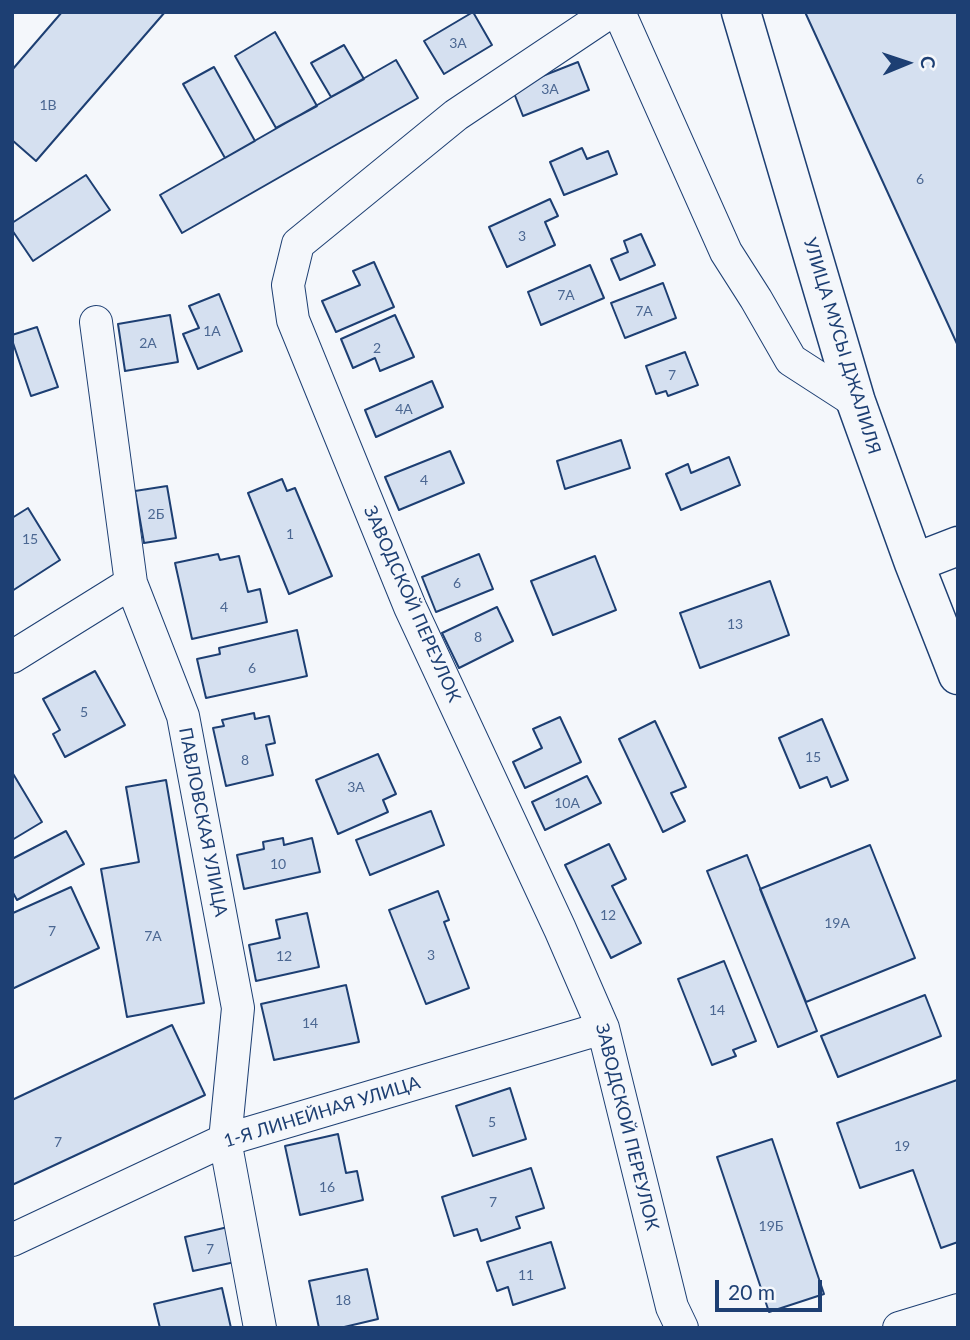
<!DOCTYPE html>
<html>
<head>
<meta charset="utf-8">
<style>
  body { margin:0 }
  #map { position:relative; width:970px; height:1340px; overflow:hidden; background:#f4f7fb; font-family:Lato,sans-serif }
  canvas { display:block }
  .frame { position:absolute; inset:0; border:14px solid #1d3f73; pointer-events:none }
  .north { position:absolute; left:872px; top:28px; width:70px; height:70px; -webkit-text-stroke:5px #f4f7fb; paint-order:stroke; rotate:88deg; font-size:19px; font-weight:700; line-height:28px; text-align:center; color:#1d3f73 }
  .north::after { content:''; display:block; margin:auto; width:24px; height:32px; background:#1d3f73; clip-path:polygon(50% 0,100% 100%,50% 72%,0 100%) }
  .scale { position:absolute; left:715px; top:1280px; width:107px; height:32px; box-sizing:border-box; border:4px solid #1d3f73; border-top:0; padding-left:9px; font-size:21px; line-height:24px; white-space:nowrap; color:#1d3f73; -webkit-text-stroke:5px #f4f7fb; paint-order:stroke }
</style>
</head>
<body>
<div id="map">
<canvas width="970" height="1340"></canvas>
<div class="frame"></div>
<div class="north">С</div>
<div class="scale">20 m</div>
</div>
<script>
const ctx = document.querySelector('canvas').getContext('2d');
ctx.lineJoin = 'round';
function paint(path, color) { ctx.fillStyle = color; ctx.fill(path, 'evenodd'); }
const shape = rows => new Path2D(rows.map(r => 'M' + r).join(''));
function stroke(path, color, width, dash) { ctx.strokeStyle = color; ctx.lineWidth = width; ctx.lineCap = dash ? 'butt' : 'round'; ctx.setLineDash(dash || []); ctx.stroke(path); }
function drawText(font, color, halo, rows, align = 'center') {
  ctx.font = font + ' Lato,sans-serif'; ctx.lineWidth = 5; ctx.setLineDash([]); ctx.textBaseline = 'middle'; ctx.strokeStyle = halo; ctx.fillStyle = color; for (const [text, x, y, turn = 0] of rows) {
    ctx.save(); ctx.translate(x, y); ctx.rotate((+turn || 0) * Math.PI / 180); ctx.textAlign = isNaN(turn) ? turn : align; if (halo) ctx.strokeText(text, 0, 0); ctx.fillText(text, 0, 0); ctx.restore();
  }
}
const building = shape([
  [62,12,165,12,36,161,12,140,12,70,62,12],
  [473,12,492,45,444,74,424,41,473,12],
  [805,12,958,12,958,346,805,12],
  [275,32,317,106,276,128,235,56,275,32],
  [344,45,364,79,331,97,311,63,344,45],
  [396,60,418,98,182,233,160,195,396,60],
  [578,62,589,90,523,116,512,88,578,62],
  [214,67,255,141,225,158,183,84,214,67],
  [582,148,587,159,608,151,617,174,564,195,550,162,582,148],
  [86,175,110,210,33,261,12,230,12,223,86,175],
  [550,199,558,216,545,222,555,245,507,267,489,227,550,199],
  [641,234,655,265,620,280,611,259,628,252,624,241,641,234],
  [374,262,394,307,336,332,322,301,360,285,353,271,374,262],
  [590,265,604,298,541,325,528,292,590,265],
  [663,283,676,318,625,338,611,303,663,283],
  [219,294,242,351,198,369,183,334,199,328,189,306,219,294],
  [170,315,178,362,125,371,118,324,170,315],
  [395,315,414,357,380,371,375,358,353,368,341,339,395,315],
  [37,327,58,387,31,396,12,340,12,335,37,327],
  [685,352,698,385,668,396,666,391,656,394,646,366,685,352],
  [432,381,443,407,376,437,365,410,432,381],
  [621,440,630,468,565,489,557,461,621,440],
  [450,451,464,483,399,510,385,477,450,451],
  [729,457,740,485,681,510,666,474,688,464,691,473,729,457],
  [282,479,287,491,295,488,332,576,289,594,248,493,282,479],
  [167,486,176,538,144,543,135,491,167,486],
  [28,508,60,560,12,591,12,518,28,508],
  [218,554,220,560,239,556,248,592,260,589,267,622,192,639,175,563,218,554],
  [479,554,493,589,436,612,422,577,479,554],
  [595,556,616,610,553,635,531,581,595,556],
  [770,581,789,635,700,668,680,613,770,581],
  [497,607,513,641,459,668,442,633,497,607],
  [297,630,307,676,206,698,197,659,220,654,219,648,297,630],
  [95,671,125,725,65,757,53,734,60,730,43,699,95,671],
  [254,713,255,719,269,716,275,743,266,745,273,775,226,786,213,728,224,726,222,720,254,713],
  [560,717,581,762,525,788,513,762,542,748,533,729,560,717],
  [822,719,848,780,831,787,827,777,800,788,779,738,822,719],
  [655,721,686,787,671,793,685,821,663,832,619,739,655,721],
  [378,754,396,794,383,800,388,812,338,834,316,780,378,754],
  [12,772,42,822,12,840,12,772],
  [587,776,601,803,545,830,532,802,587,776],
  [166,780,204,1003,127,1017,101,869,139,862,126,787,166,780],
  [431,811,444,845,370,875,356,840,431,811],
  [66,831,84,864,17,900,12,891,12,859,66,831],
  [283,838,284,845,312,838,320,872,244,889,237,855,264,849,263,842,283,838],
  [609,844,626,879,612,886,641,943,611,958,565,865,609,844],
  [870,845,915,958,806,1002,760,889,870,845],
  [747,855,817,1031,778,1047,707,871,747,855],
  [71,887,99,948,12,989,12,911,13,913,71,887],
  [438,891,449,920,444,922,469,988,426,1004,389,910,438,891],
  [307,913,319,967,256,981,249,945,280,938,276,920,307,913],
  [724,961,756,1041,733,1050,736,1056,712,1065,678,979,724,961],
  [346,985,359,1042,274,1060,261,1004,346,985],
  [925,995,941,1036,838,1077,821,1036,925,995],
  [172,1025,205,1095,12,1185,12,1100,172,1025],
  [957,1080,958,1242,941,1248,913,1170,860,1188,837,1123,957,1080],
  [510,1088,526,1139,473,1156,456,1106,510,1088],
  [338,1134,346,1173,357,1171,363,1200,300,1215,285,1146,338,1134],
  [772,1139,824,1294,769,1312,717,1157,772,1139],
  [531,1168,544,1208,516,1217,520,1228,481,1241,477,1229,454,1236,442,1197,531,1168],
  [228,1227,235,1262,193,1271,185,1237,228,1227],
  [551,1242,565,1288,513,1305,508,1287,497,1291,487,1262,551,1242],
  [367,1269,378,1319,340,1328,319,1328,309,1281,367,1269],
  [222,1288,231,1328,160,1328,154,1304,222,1288]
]);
paint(building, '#d5e0f0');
stroke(building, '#1d3f73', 2);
const minor = shape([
  [610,12,456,115,298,244,288,285,293,320,410,607,560,929,603,1028,672,1307,682,1328],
  [619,12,726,252,756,299,791,360,856,402],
  [96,322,131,583,183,716,238,1008,225,1140,260,1328],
  [12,657,131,583],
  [12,1240,225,1140,603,1028],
  [899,1328,958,1310]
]);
const tertiary = shape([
  [741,12,856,402,914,563,958,675],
  [914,563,958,546]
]);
stroke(minor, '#1d3f73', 34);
stroke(tertiary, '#1d3f73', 41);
stroke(minor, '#f4f7fb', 32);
stroke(tertiary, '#f4f7fb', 38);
drawText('14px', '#4b6792', null, [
  ["3А",458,43],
  ["3А",550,89],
  ["1В",48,105],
  ["6",920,179],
  ["3",522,236],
  ["7А",566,295],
  ["7А",644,311],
  ["1А",212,331],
  ["2А",148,343],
  ["2",377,348],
  ["7",672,375],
  ["4А",404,409],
  ["4",424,480],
  ["2Б",156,514],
  ["1",290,534],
  ["15",30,539],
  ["6",457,583],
  ["4",224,607],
  ["13",735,624],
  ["8",478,637],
  ["6",252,668],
  ["5",84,712],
  ["15",813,757],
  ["8",245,760],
  ["3А",356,787],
  ["10А",567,803],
  ["10",278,864],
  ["12",608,915],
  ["19А",837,923],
  ["7",52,931],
  ["7А",153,936],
  ["3",431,955],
  ["12",284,956],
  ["14",717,1010],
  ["14",310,1023],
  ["5",492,1122],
  ["7",58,1142],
  ["19",902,1146],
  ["16",327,1187],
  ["7",493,1202],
  ["19Б",771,1226],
  ["7",210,1249],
  ["11",526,1275],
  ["18",343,1300]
]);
drawText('18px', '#1d3f73', '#f4f7fb', [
  ["УЛИЦА МУСЫ ДЖАЛИЛЯ",842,346,73],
  ["ЗАВОДСКОЙ ПЕРЕУЛОК",412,604,66],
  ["ПАВЛОВСКАЯ УЛИЦА",203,822,79],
  ["1-Я ЛИНЕЙНАЯ УЛИЦА",322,1112,-17],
  ["ЗАВОДСКОЙ ПЕРЕУЛОК",627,1127,76]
]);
</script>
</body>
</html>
